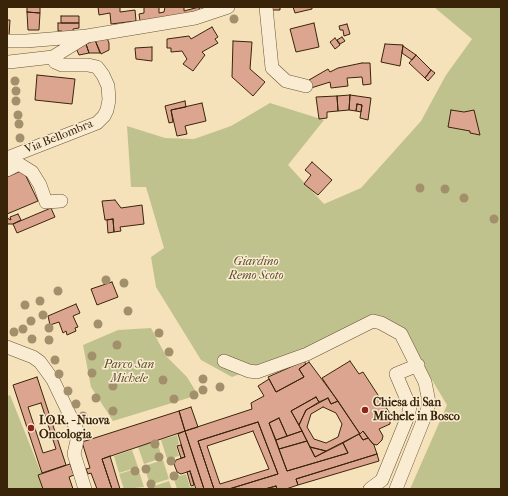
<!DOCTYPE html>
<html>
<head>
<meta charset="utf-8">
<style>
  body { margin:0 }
  #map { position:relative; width:508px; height:496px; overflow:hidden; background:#f6e2ba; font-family:"IM FELL French Canon",serif }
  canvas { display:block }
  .frame { position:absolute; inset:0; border:8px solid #3a2409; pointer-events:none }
</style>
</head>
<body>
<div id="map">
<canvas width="508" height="496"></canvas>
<div class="frame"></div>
</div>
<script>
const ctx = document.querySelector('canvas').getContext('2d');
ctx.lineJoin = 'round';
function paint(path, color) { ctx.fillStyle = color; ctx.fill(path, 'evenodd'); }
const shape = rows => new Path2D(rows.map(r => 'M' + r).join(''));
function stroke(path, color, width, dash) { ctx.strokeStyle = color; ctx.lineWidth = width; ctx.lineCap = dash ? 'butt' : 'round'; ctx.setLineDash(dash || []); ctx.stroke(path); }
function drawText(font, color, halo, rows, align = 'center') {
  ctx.font = font + ' "IM FELL French Canon",serif'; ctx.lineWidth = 3; ctx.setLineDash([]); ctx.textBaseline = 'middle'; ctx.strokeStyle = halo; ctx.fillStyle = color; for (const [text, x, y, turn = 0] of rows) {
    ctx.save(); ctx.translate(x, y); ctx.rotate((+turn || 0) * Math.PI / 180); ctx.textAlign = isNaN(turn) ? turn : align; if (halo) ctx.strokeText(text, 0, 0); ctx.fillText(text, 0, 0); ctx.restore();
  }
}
paint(shape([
  [434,7,501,7,501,489,410,489,447,405,401,328,375,316,322,343,232,377,201,360,156,287,151,257,164,248,146,187,131,187,127,126,165,138,194,139,231,126,270,103,324,120,288,165,324,204,361,188,421,121,446,75,472,39],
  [151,328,166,356,187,377,198,395,113,421,91,387,83,345,118,330],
  [10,395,42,475,52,489,7,489,7,396],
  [177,435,179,444,176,446,179,456,175,457,172,464,169,465,161,440],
  [157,441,162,458,144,464,138,447],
  [132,450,138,467,119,473,114,456],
  [163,460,169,479,150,485,144,466],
  [138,468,144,487,124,489,119,474],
  [175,472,180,476,186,474,190,487,194,486,195,489,177,489,172,473],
  [169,481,172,489,152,489,151,487]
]), '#c0c28d');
const building = shape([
  [27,7,40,7,40,13,27,12,27,7],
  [98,7,120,7,120,12,135,10,136,21,111,24,110,13,99,15,98,7],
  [144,7,159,7,159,13,164,12,165,7,184,7,184,11,199,7,200,13,140,21,139,14,144,13,144,7],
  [272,7,280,7,280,10,272,10,272,7],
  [293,7,312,7,312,9,295,13,293,7],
  [27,12,40,13,39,30,28,30,27,12],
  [61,16,79,16,79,23,61,23,61,16],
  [7,20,10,20,9,36,7,36,7,20],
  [58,23,79,23,79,28,73,29,74,36,63,38,62,31,58,31,58,23],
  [314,23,319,47,296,52,290,29,314,23],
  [347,24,350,34,344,36,343,30,340,30,339,26,347,24],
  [212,27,218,37,215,39,218,43,202,52,205,55,193,71,183,64,187,59,182,51,171,52,171,48,167,48,167,39,189,36,191,39,212,27],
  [105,33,109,43,109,50,101,54,95,40,86,44,89,53,79,55,76,48,105,33],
  [342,37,345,41,340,44,337,40,342,37],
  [335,38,340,45,335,49,330,42,335,38],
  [95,40,100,53,89,53,86,44,95,40],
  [233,41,252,42,250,69,265,82,253,96,232,77,233,41],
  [385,44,403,45,400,66,381,62,385,44],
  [403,46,416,55,412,60,402,53,403,46],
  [152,47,152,61,136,59,135,48,152,47],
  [416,55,431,70,425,78,409,63,416,55],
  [362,63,370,63,371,84,363,85,362,77,347,78,348,86,331,88,330,82,311,88,309,80,328,69,330,72,338,68,362,63],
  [431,70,435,73,428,81,425,78,431,70],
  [37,75,75,79,72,104,35,100,37,75],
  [350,95,371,98,368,120,360,118,362,105,357,104,356,111,349,110,350,95],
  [350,95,349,110,338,111,337,96,350,95],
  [337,96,338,111,327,112,327,118,319,119,316,97,337,96],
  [185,101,186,107,171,110,173,122,169,123,165,106,185,101],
  [202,103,206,121,185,126,187,134,177,136,171,110,202,103],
  [357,104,362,105,361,112,356,111,357,104],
  [451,110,464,112,474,110,480,135,470,133,470,131,448,127,451,110],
  [312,162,332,180,318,195,304,184,311,175,305,170,312,162],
  [23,170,38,201,7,214,7,177,23,170],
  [115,200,121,208,142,205,144,224,120,227,121,231,114,232,113,219,105,220,102,201,115,200],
  [51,208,55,217,17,233,13,224,51,208],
  [18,214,21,220,13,224,7,224,7,218,11,220,10,217,18,214],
  [113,219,114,232,108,233,107,220,113,219],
  [112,282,118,297,97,305,91,289,112,282],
  [76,304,80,313,73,316,78,327,75,328,76,331,67,335,66,331,63,333,59,322,50,325,48,316,76,304],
  [304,361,306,364,299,369,304,377,276,392,268,377,304,361],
  [350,361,359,374,363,372,393,418,390,420,390,424,379,429,383,436,382,440,377,445,373,444,363,431,360,434,322,378,350,361],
  [309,362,338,401,331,404,328,398,319,402,316,397,291,411,302,431,287,436,279,418,269,423,287,471,348,453,343,443,359,434,363,440,368,438,374,445,377,454,296,479,298,485,286,489,277,489,276,486,265,489,229,489,278,474,258,422,198,441,214,489,204,489,185,431,252,409,251,403,264,396,258,386,269,379,276,392,304,377,299,369,309,362],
  [37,377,66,465,42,473,13,385,37,377],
  [41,403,56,449,43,453,28,407,41,403],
  [316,397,319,402,306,410,299,425,291,411,316,397],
  [328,398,331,404,338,401,360,434,363,431,368,438,363,440,359,434,326,451,310,447,299,425,306,410,328,398],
  [323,407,336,413,342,424,338,437,326,443,314,439,307,427,311,414,323,407],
  [191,407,198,427,185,431,179,411,191,407],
  [179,411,185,431,102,459,112,489,97,489,91,473,88,474,86,469,90,468,82,442,179,411],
  [279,418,287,436,276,440,269,423,279,418],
  [258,422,278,474,229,489,214,489,198,441,258,422],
  [253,431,269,469,220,484,207,446,253,431],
  [185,431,204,489,196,489,190,471,181,474,177,472,174,464,176,460,185,457,178,434,185,431],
  [302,431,307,441,279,449,276,440,302,431],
  [307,441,315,457,343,443,348,453,287,471,279,449,307,441],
  [181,445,185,457,181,458,177,446,181,445],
  [310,447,326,451,315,457,310,447],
  [377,454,379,461,298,485,296,479,377,454],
  [110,456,120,489,112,489,102,459,110,456],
  [70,464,74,475,69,477,73,489,43,489,38,475,70,464],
  [190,471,194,485,191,486,187,472,190,471],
  [276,486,277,489,265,489,276,486]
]);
paint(building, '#dca590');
stroke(building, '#3a2409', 1);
const minor = shape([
  [266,7,272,68,286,81,306,86],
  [7,41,26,41,87,36,195,18,228,7],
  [9,62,53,57],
  [7,158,97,123,104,116,107,110,109,100,108,86,103,75,97,67,88,65,62,65,55,62,53,57,87,36],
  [7,170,19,164,32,172,40,185,46,202,61,201],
  [7,347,33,357,40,362,53,380,77,430,78,436,74,454,85,489],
  [224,361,249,371,257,372,307,354,373,321,381,323,401,334,425,382,429,402,427,411,396,489],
  [370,489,382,480,408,416,410,407,396,374,418,365]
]);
stroke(minor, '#695435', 14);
stroke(minor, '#f9ecd2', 13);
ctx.fillStyle = '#a1906b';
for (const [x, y] of [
  [234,19],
  [15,81],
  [16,91],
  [16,101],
  [18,115],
  [19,124],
  [20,138],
  [420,188],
  [445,189],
  [464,198],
  [494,219],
  [106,280],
  [124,283],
  [58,291],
  [40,301],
  [25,305],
  [128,311],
  [43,315],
  [31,321],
  [98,324],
  [49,328],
  [23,329],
  [14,332],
  [159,333],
  [32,339],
  [49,340],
  [117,345],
  [169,352],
  [92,356],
  [55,360],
  [92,373],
  [59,374],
  [203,379],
  [163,380],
  [113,386],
  [220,387],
  [203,390],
  [68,391],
  [194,395],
  [96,398],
  [174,399],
  [76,404],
  [113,411],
  [83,416],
  [155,444],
  [159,457],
  [171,461],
  [146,469],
  [135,471],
  [174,476],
  [151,484]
]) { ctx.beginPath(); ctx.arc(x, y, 4.5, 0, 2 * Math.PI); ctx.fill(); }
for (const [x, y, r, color] of [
  [365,410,4,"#8f2418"],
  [31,428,4,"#8f2418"]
]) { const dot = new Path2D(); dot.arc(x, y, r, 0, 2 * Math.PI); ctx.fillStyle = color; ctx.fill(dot); stroke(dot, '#f9ecd2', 1.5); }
drawText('12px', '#3a2409', '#f9ecd2', [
  ["Via Bellombra",59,137,-22]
]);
drawText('italic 12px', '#5c4c2a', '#f9ecd2', [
  ["Giardino",256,262],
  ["Remo Scoto",256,276],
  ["Parco San",129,365],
  ["Michele",129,379]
]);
drawText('bold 12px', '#3a2409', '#f9ecd2', [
  ["Chiesa di San",373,403],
  ["Michele in Bosco",373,417],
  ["I.O.R. - Nuova",39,421],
  ["Oncologia",39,435]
], 'left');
</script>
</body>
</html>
